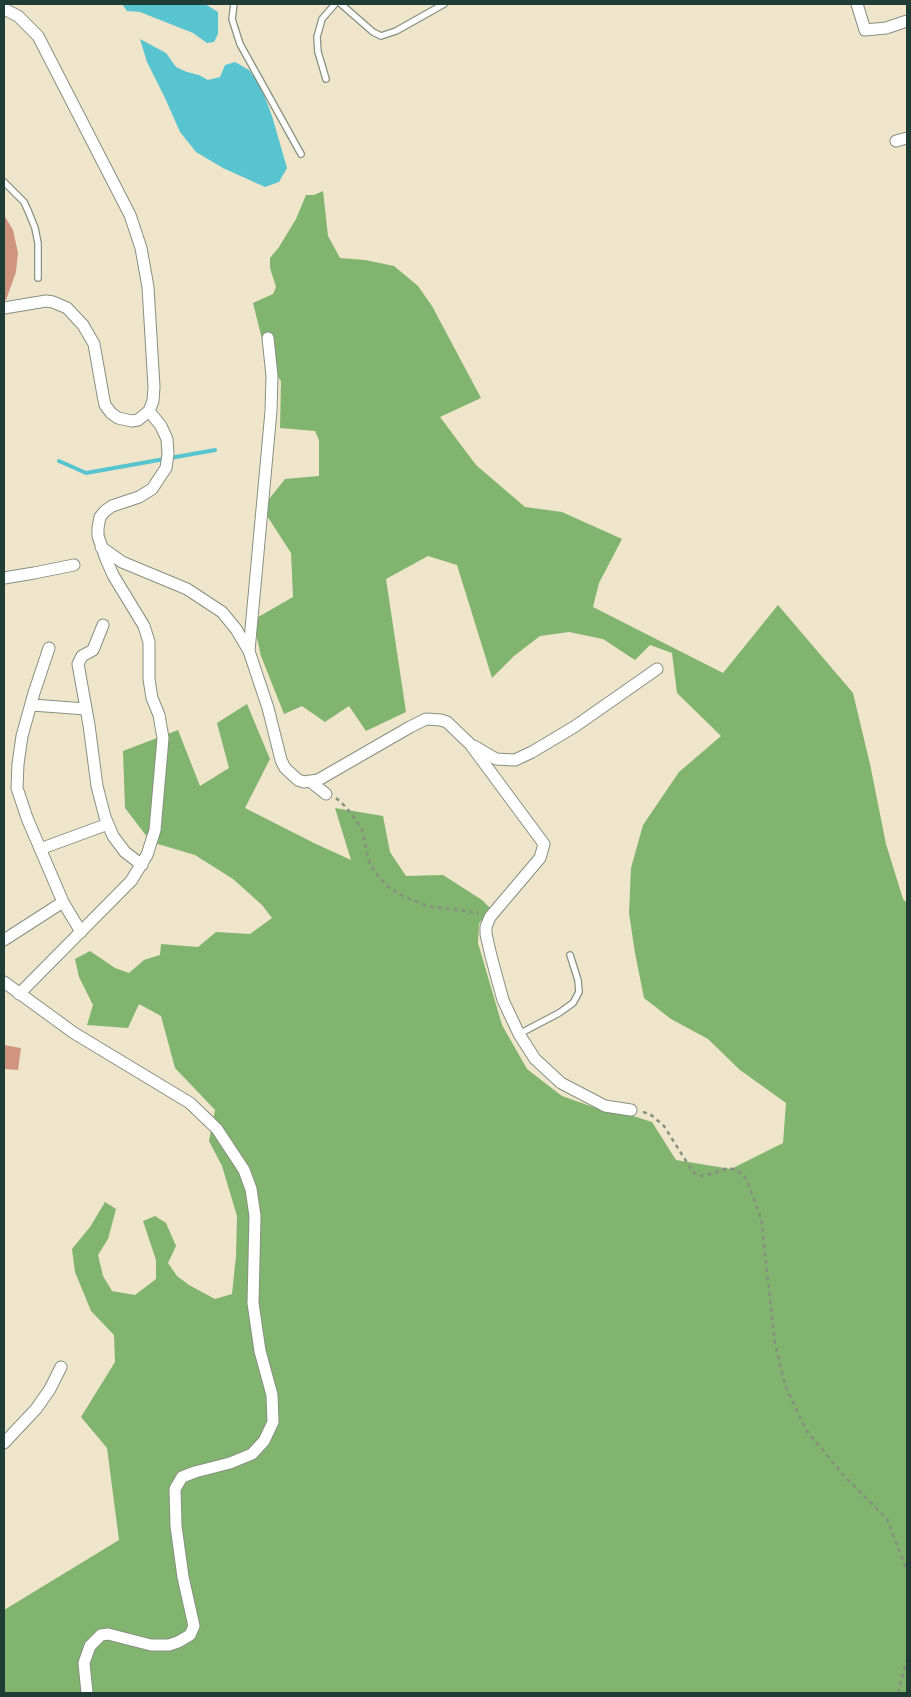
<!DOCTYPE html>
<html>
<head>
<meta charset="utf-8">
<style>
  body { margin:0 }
  #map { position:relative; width:911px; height:1697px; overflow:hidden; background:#eee5cb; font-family:"EB Garamond",serif }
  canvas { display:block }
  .frame { position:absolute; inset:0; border:5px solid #1f3d34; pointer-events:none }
</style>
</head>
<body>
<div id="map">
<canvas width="911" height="1697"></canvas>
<div class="frame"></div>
</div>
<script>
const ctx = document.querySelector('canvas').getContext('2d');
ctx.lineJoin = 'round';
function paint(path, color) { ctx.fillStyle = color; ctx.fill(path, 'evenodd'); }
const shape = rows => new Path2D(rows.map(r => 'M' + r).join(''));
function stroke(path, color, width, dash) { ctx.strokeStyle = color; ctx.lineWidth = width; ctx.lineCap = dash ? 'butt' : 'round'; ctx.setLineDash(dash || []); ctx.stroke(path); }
paint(shape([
  [323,191,328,236,340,258,365,260,394,266,418,286,432,306,481,398,440,417,476,465,525,507,562,512,622,539,599,583,593,607,723,673,778,605,853,693,870,764,886,844,903,899,907,903,907,1693,4,1693,4,1610,119,1540,107,1448,81,1417,115,1362,114,1335,91,1311,75,1272,72,1249,90,1227,105,1202,116,1209,108,1239,98,1255,103,1276,112,1291,135,1295,156,1279,156,1260,143,1221,155,1216,166,1223,176,1246,168,1263,177,1276,189,1285,215,1299,232,1294,236,1256,237,1216,222,1166,209,1141,215,1110,175,1068,161,1016,139,1004,128,1028,87,1025,93,1005,79,977,75,959,90,951,115,968,129,973,144,960,160,955,161,944,198,947,216,932,250,934,272,918,262,905,233,879,195,855,151,842,125,808,123,751,178,730,200,786,229,768,217,723,247,704,270,759,245,808,314,843,351,860,335,808,383,816,390,852,406,876,443,875,482,900,490,908,479,924,478,943,502,1025,527,1069,562,1096,610,1113,630,1115,652,1122,676,1160,731,1169,783,1143,786,1103,740,1070,708,1039,671,1019,644,998,635,953,629,913,631,868,643,825,679,772,721,736,677,693,672,653,650,645,635,660,603,639,569,632,540,636,514,656,492,678,457,565,428,556,386,579,406,712,366,731,349,706,325,722,302,706,284,714,261,656,253,620,293,597,291,553,262,508,285,479,319,476,319,440,315,431,280,428,281,381,268,363,253,303,273,294,276,287,270,268,270,258,279,247,296,219,306,195,314,195]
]), '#81b46e');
paint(shape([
  [122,4,205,4,218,12,218,34,214,42,207,43,193,33,140,12,127,11],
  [140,39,166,53,176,67,187,72,199,75,208,80,220,77,225,65,235,62,249,70,261,87,272,116,287,168,279,182,265,187,223,168,196,152,180,132,165,98,147,62]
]), '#58c4d0');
stroke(shape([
  [59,461,86,473,215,450]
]), '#58c4d0', 4);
paint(shape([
  [4,215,13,230,18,253,16,272,6,300,4,300],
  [4,1045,21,1048,18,1070,4,1069]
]), '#cf957e');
const lane = shape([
  [234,4,232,19,240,44,301,154],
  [341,4,373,32,381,36,396,31,444,4],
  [326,79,318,52,317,37,322,19,335,4],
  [4,182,24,202,29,213,35,228,38,243,38,278],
  [519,1034,559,1013,573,1003,579,992,578,980,570,955]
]);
const street = shape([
  [857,4,865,30,886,28,907,21],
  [4,9,18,16,38,36,130,215,141,248,148,287,154,387,153,401,149,411,138,420,132,421,118,418,111,413,105,405,103,395,94,344,83,325,67,308,53,302,46,301,4,308],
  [896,141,907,138],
  [101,547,122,562,187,589,222,612,236,629,249,651,268,708,281,760,285,768,298,780,304,782,318,780,410,727,426,719,441,720,447,722,470,744,544,844,540,858,490,917,486,927,486,934,491,956,503,1000,519,1034,535,1059,547,1070,561,1083,605,1106,631,1110],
  [4,578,34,573,74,565],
  [103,625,93,650,82,656,78,664,89,725,97,786,105,817,113,836,125,852,142,865],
  [49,648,34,693,22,736,18,764,17,788,27,818,63,902,81,932],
  [249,651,271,411,272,376,268,338],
  [32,705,86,709],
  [474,746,496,759,515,760,532,752,574,727,657,669],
  [311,782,326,794],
  [40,849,108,824],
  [4,940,63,902],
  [4,982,74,1033,190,1103,217,1129,244,1170,251,1189,255,1216,253,1303,260,1351,272,1395,273,1422,264,1441,252,1454,230,1463,195,1472,182,1477,175,1489,176,1526,183,1577,194,1626,190,1635,178,1642,169,1645,151,1645,108,1634,101,1635,90,1646,84,1663,87,1693],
  [19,994,131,881,147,855,155,830,163,738,159,715,152,698,149,679,149,642,144,626,113,575,106,559,98,536,98,528,100,517,105,511,112,506,139,497,152,489,166,468,168,454,167,439,161,426,149,411],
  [4,1443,36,1409,50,1389,61,1367]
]);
stroke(lane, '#869180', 8);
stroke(street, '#869180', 13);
stroke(shape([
  [336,798,347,808,362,829,369,861,375,872,388,887,403,896,427,906,479,913],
  [643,1112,650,1114,664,1126,693,1172,699,1176,707,1175,728,1168,737,1170,746,1178,761,1218,775,1343,785,1385,806,1430,844,1476,887,1519,907,1571],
  [898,1693,907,1659]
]), '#869180', 2.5, [4, 4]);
stroke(lane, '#fff', 5.5);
stroke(street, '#fff', 11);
</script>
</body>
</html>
